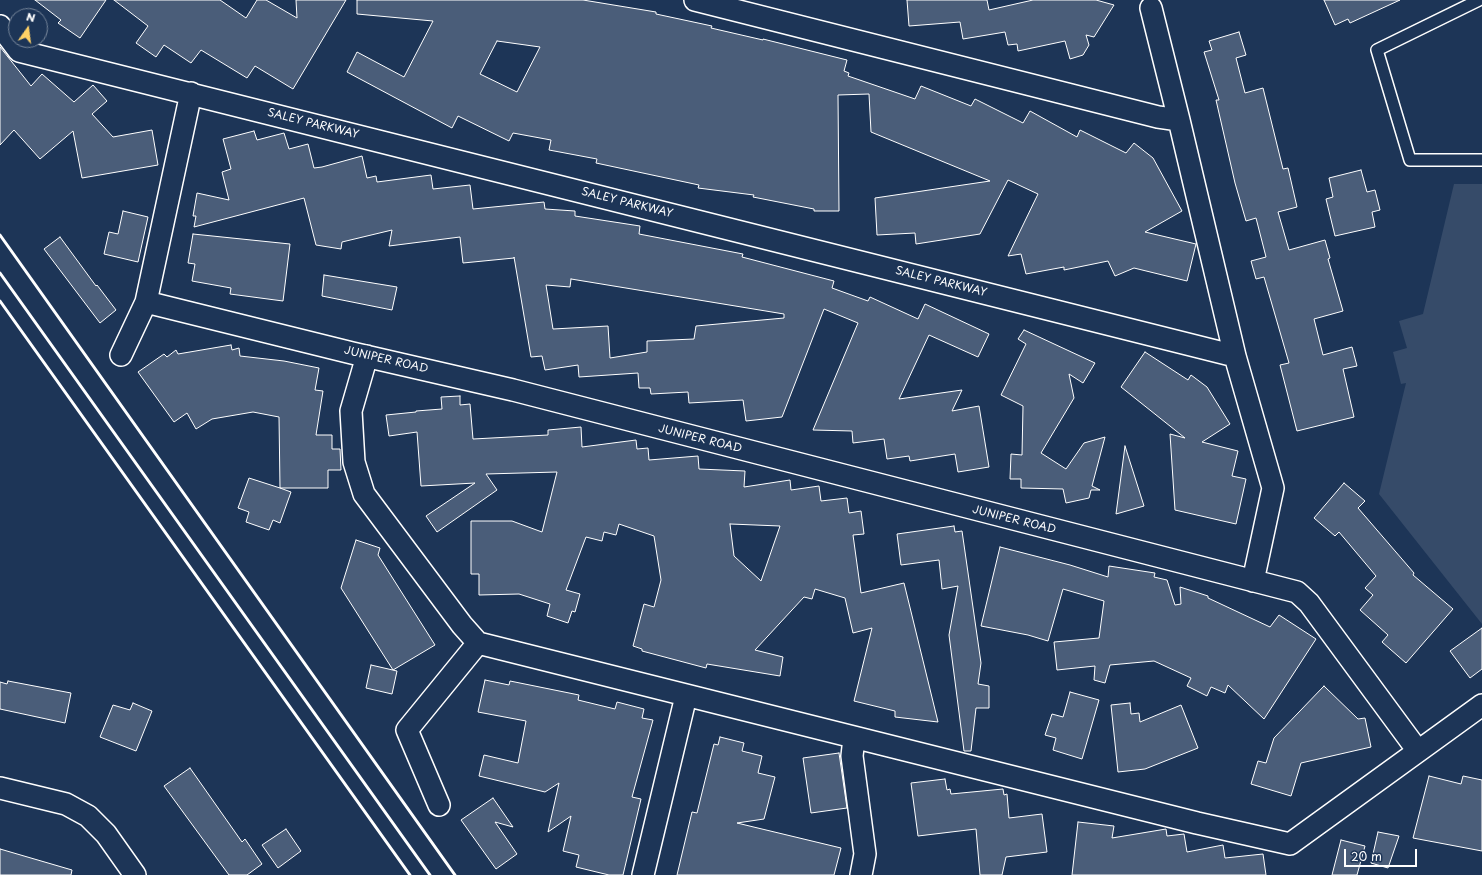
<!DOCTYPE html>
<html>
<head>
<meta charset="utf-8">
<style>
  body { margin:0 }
  #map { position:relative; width:1482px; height:875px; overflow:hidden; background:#1d3557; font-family:"Playpen Sans",sans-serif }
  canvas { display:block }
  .north { position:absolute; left:8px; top:8px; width:40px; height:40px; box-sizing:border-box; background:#1d3557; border:1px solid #77869a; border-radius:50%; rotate:14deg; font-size:11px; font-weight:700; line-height:16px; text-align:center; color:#fff }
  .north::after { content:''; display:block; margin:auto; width:14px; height:18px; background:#ffd166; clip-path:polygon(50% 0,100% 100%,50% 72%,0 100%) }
  .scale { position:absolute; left:1344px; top:849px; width:73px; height:18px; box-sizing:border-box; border:2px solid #fff; border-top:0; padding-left:5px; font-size:12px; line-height:14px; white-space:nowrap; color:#fff; -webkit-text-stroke:3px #1d3557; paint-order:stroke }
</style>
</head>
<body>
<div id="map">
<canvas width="1482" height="875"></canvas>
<div class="north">N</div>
<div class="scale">20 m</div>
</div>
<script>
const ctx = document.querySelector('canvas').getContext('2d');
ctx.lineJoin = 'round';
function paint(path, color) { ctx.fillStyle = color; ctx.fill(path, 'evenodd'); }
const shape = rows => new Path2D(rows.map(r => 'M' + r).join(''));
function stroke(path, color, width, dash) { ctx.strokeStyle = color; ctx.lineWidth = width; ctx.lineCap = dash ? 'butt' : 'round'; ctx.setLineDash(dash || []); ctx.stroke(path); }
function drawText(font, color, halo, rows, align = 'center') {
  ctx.font = font + ' "Playpen Sans",sans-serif'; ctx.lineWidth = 4; ctx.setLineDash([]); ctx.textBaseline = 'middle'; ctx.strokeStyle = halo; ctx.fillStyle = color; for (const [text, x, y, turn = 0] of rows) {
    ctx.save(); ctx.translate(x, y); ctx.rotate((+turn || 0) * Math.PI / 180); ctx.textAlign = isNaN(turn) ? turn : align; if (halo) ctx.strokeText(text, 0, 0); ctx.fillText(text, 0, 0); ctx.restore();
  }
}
paint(shape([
  [1454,184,1482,184,1482,624,1379,494,1406,383,1401,384,1393,352,1407,348,1399,321,1423,314]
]), '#364b69');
const building = shape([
  [35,0,106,0,80,38,58,23,61,20,35,0],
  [114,0,220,0,246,18,257,0,266,0,297,18,296,0,346,0,293,89,255,66,247,78,201,50,191,63,164,45,156,57,136,43,148,26,114,0],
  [357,0,583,0,656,12,656,14,712,26,711,28,763,40,763,39,847,60,844,71,849,73,848,76,915,99,921,86,971,106,975,99,1023,123,1030,111,1077,137,1080,130,1126,153,1134,143,1153,158,1182,211,1145,232,1196,244,1187,281,1134,268,1115,276,1108,261,1064,270,1064,267,1026,274,1021,254,1008,256,1038,194,1008,180,980,234,916,244,915,233,877,235,875,198,990,181,871,132,869,94,838,95,839,211,814,211,814,209,753,197,754,195,698,188,699,185,596,163,597,159,549,150,551,140,513,133,509,141,458,116,452,128,347,72,357,52,404,77,433,21,357,14,357,0],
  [497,41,540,47,517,92,480,74,497,41],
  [907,0,987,0,989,10,1033,0,1096,0,1114,5,1094,37,1086,35,1089,45,1083,55,1070,59,1065,41,1018,51,1017,44,1008,45,1005,32,963,39,960,22,909,26,907,0],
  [1324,0,1400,0,1350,23,1348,19,1335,25,1324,0],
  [1239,32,1246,55,1236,58,1245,93,1263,88,1283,169,1288,168,1297,207,1278,212,1289,250,1325,240,1330,258,1328,259,1343,311,1314,319,1323,355,1352,347,1357,366,1343,369,1354,417,1297,431,1280,365,1289,363,1264,277,1256,279,1251,261,1266,257,1256,218,1246,221,1235,183,1216,100,1219,100,1204,52,1212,50,1209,41,1239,32],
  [0,47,31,86,42,74,74,102,93,85,107,101,92,114,113,137,152,130,158,165,82,178,73,131,40,159,14,130,0,145,0,47],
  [254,131,257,140,284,133,289,149,308,144,314,168,322,167,362,156,367,178,376,176,377,182,431,175,433,189,470,185,473,209,544,202,545,209,575,211,575,216,640,226,639,234,743,254,742,257,834,281,832,288,868,301,870,297,918,319,925,304,989,334,978,357,929,335,899,399,962,390,952,411,979,406,989,467,958,472,955,454,910,461,909,456,887,459,884,439,853,443,852,431,813,430,858,323,824,309,782,417,746,421,743,400,689,403,688,392,651,394,650,388,639,388,638,373,579,377,578,365,545,370,542,356,531,357,514,257,514,258,463,263,460,237,389,246,392,230,342,242,341,249,316,245,304,198,194,227,196,216,193,216,197,193,229,200,222,172,231,169,223,139,254,131],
  [571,279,784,314,784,318,696,326,694,339,647,341,647,352,610,358,608,326,553,329,546,285,570,287,571,279],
  [1361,170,1367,192,1375,190,1380,210,1372,212,1375,227,1335,236,1326,199,1333,197,1329,178,1361,170],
  [123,211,148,217,138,262,104,254,109,232,118,234,123,211],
  [193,234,290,244,283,301,230,294,231,288,192,281,195,264,188,263,193,234],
  [60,237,96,286,97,285,116,310,100,323,44,249,60,237],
  [324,275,397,287,392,310,322,296,324,275],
  [1024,330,1095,363,1083,383,1069,374,1074,398,1041,453,1066,469,1084,443,1105,437,1092,486,1100,490,1091,490,1089,498,1066,503,1063,489,1021,488,1021,479,1010,479,1011,454,1022,455,1023,406,1001,395,1026,344,1018,339,1024,330],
  [231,345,232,350,239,348,240,356,284,361,319,368,315,390,323,391,316,435,332,435,332,449,340,449,341,470,328,470,328,488,280,488,291,492,280,523,273,520,269,530,246,522,249,512,238,508,249,478,280,488,279,417,253,412,212,419,196,429,187,413,174,422,138,372,164,354,167,357,176,350,178,354,231,345],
  [1145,352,1188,380,1191,375,1207,387,1230,424,1202,442,1238,451,1232,476,1246,479,1236,524,1175,510,1170,434,1185,438,1121,387,1145,352],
  [460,396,460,405,470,404,473,439,548,435,548,430,581,427,582,447,636,440,637,449,648,448,649,460,698,456,699,469,745,471,744,487,790,480,791,490,819,486,821,501,847,498,849,513,861,511,864,534,853,535,861,593,904,583,938,722,895,717,895,711,854,701,872,628,853,633,845,598,815,589,812,599,804,597,755,650,783,657,780,676,707,664,706,668,642,651,642,649,633,646,644,604,654,607,661,580,654,536,619,524,616,535,604,532,602,541,586,537,566,590,580,594,575,612,572,611,568,623,547,616,550,604,519,594,479,595,479,574,471,574,471,521,512,521,542,532,557,472,486,474,497,490,437,532,426,516,475,483,421,486,417,432,389,436,386,415,416,412,416,411,442,409,441,397,460,396],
  [730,524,780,526,761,581,734,556,730,524],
  [1125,446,1144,506,1116,514,1125,446],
  [1344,483,1365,501,1358,508,1414,573,1413,575,1453,609,1406,663,1382,642,1388,635,1360,610,1373,595,1365,588,1376,576,1339,532,1335,536,1314,518,1344,483],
  [954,526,955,532,962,531,981,663,978,684,989,686,989,708,976,708,971,751,964,751,949,635,958,586,942,589,939,560,901,565,897,534,954,526],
  [356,540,380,548,378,555,435,645,393,670,341,588,356,540],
  [1000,547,1070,565,1108,577,1109,566,1155,573,1154,577,1167,580,1175,605,1181,604,1180,587,1208,596,1208,598,1270,627,1279,615,1316,639,1264,719,1228,685,1225,693,1211,687,1207,696,1187,686,1191,678,1154,661,1110,665,1105,683,1094,680,1095,666,1057,670,1054,642,1099,638,1104,601,1063,589,1048,641,1028,635,981,626,1000,547],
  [1482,628,1482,669,1470,678,1450,651,1482,628],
  [371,665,397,671,392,694,366,688,371,665],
  [485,680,509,685,510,681,579,695,578,700,615,709,617,702,644,709,642,718,653,720,632,797,641,799,623,875,609,875,576,867,579,855,563,851,571,816,548,832,559,783,545,792,479,776,484,755,518,763,526,721,478,712,485,680],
  [8,681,71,693,65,723,0,709,0,682,7,684,8,681],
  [1324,686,1358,719,1365,718,1371,747,1301,763,1291,796,1251,784,1258,761,1266,763,1274,738,1324,686],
  [1070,692,1099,700,1082,759,1053,750,1056,738,1045,735,1052,714,1063,717,1070,692],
  [133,703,152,711,136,751,100,737,113,705,130,710,133,703],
  [1130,703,1131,714,1139,713,1140,722,1181,705,1198,748,1145,769,1118,772,1111,705,1130,703],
  [720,737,744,743,742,751,762,756,758,773,775,777,764,819,737,823,841,848,834,875,677,875,692,812,697,813,714,744,718,745,720,737],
  [839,753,847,808,811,813,803,758,839,753],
  [190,768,242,842,245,839,262,864,247,875,229,875,164,786,190,768],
  [1429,776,1461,784,1463,776,1482,780,1482,851,1413,838,1429,776],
  [945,779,947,790,950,789,951,794,1003,789,1004,795,1007,794,1009,818,1042,814,1047,852,1006,857,1002,875,980,875,976,829,918,836,911,783,945,779],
  [493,798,513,827,495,822,517,854,496,869,461,820,493,798],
  [1078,822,1114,826,1112,838,1166,829,1167,836,1184,834,1187,852,1223,845,1225,858,1263,854,1266,875,1072,875,1078,822],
  [286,829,301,851,278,868,262,845,286,829],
  [1378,832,1399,836,1388,868,1371,863,1378,832],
  [1341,840,1365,846,1357,875,1332,875,1341,840],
  [0,849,72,870,71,875,0,875,0,849]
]);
paint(building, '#4a5d79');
stroke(building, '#fff', 1);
const lane = shape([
  [1479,0,1377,50,1410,160,1482,160]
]);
const street = shape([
  [695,0,1158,117,1179,120],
  [1151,8,1179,120,1235,356,1273,488,1253,581],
  [0,26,19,51,1235,356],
  [146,302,352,353,513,390,1297,592,1309,603,1418,751],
  [121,355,146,302,191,93],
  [367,356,351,411,354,462,364,494,462,625,478,643,1197,823,1290,844,1482,705],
  [854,738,852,756,865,854,861,875],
  [0,788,66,804,88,816,106,834,135,875],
  [439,805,407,730,478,643],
  [643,875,686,696]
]);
stroke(lane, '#fff', 14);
stroke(street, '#fff', 24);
stroke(lane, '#1d3557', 11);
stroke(street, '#1d3557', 21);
stroke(shape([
  [0,235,455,875],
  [0,273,430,875],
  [0,301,410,875]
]), '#fff', 3);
drawText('11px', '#fff', '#1d3557', [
  ["SALEY PARKWAY",313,124,14],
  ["SALEY PARKWAY",627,203,14],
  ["SALEY PARKWAY",941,282,14],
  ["JUNIPER ROAD",386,360,13],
  ["JUNIPER ROAD",700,439,14],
  ["JUNIPER ROAD",1014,520,14]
]);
</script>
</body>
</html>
